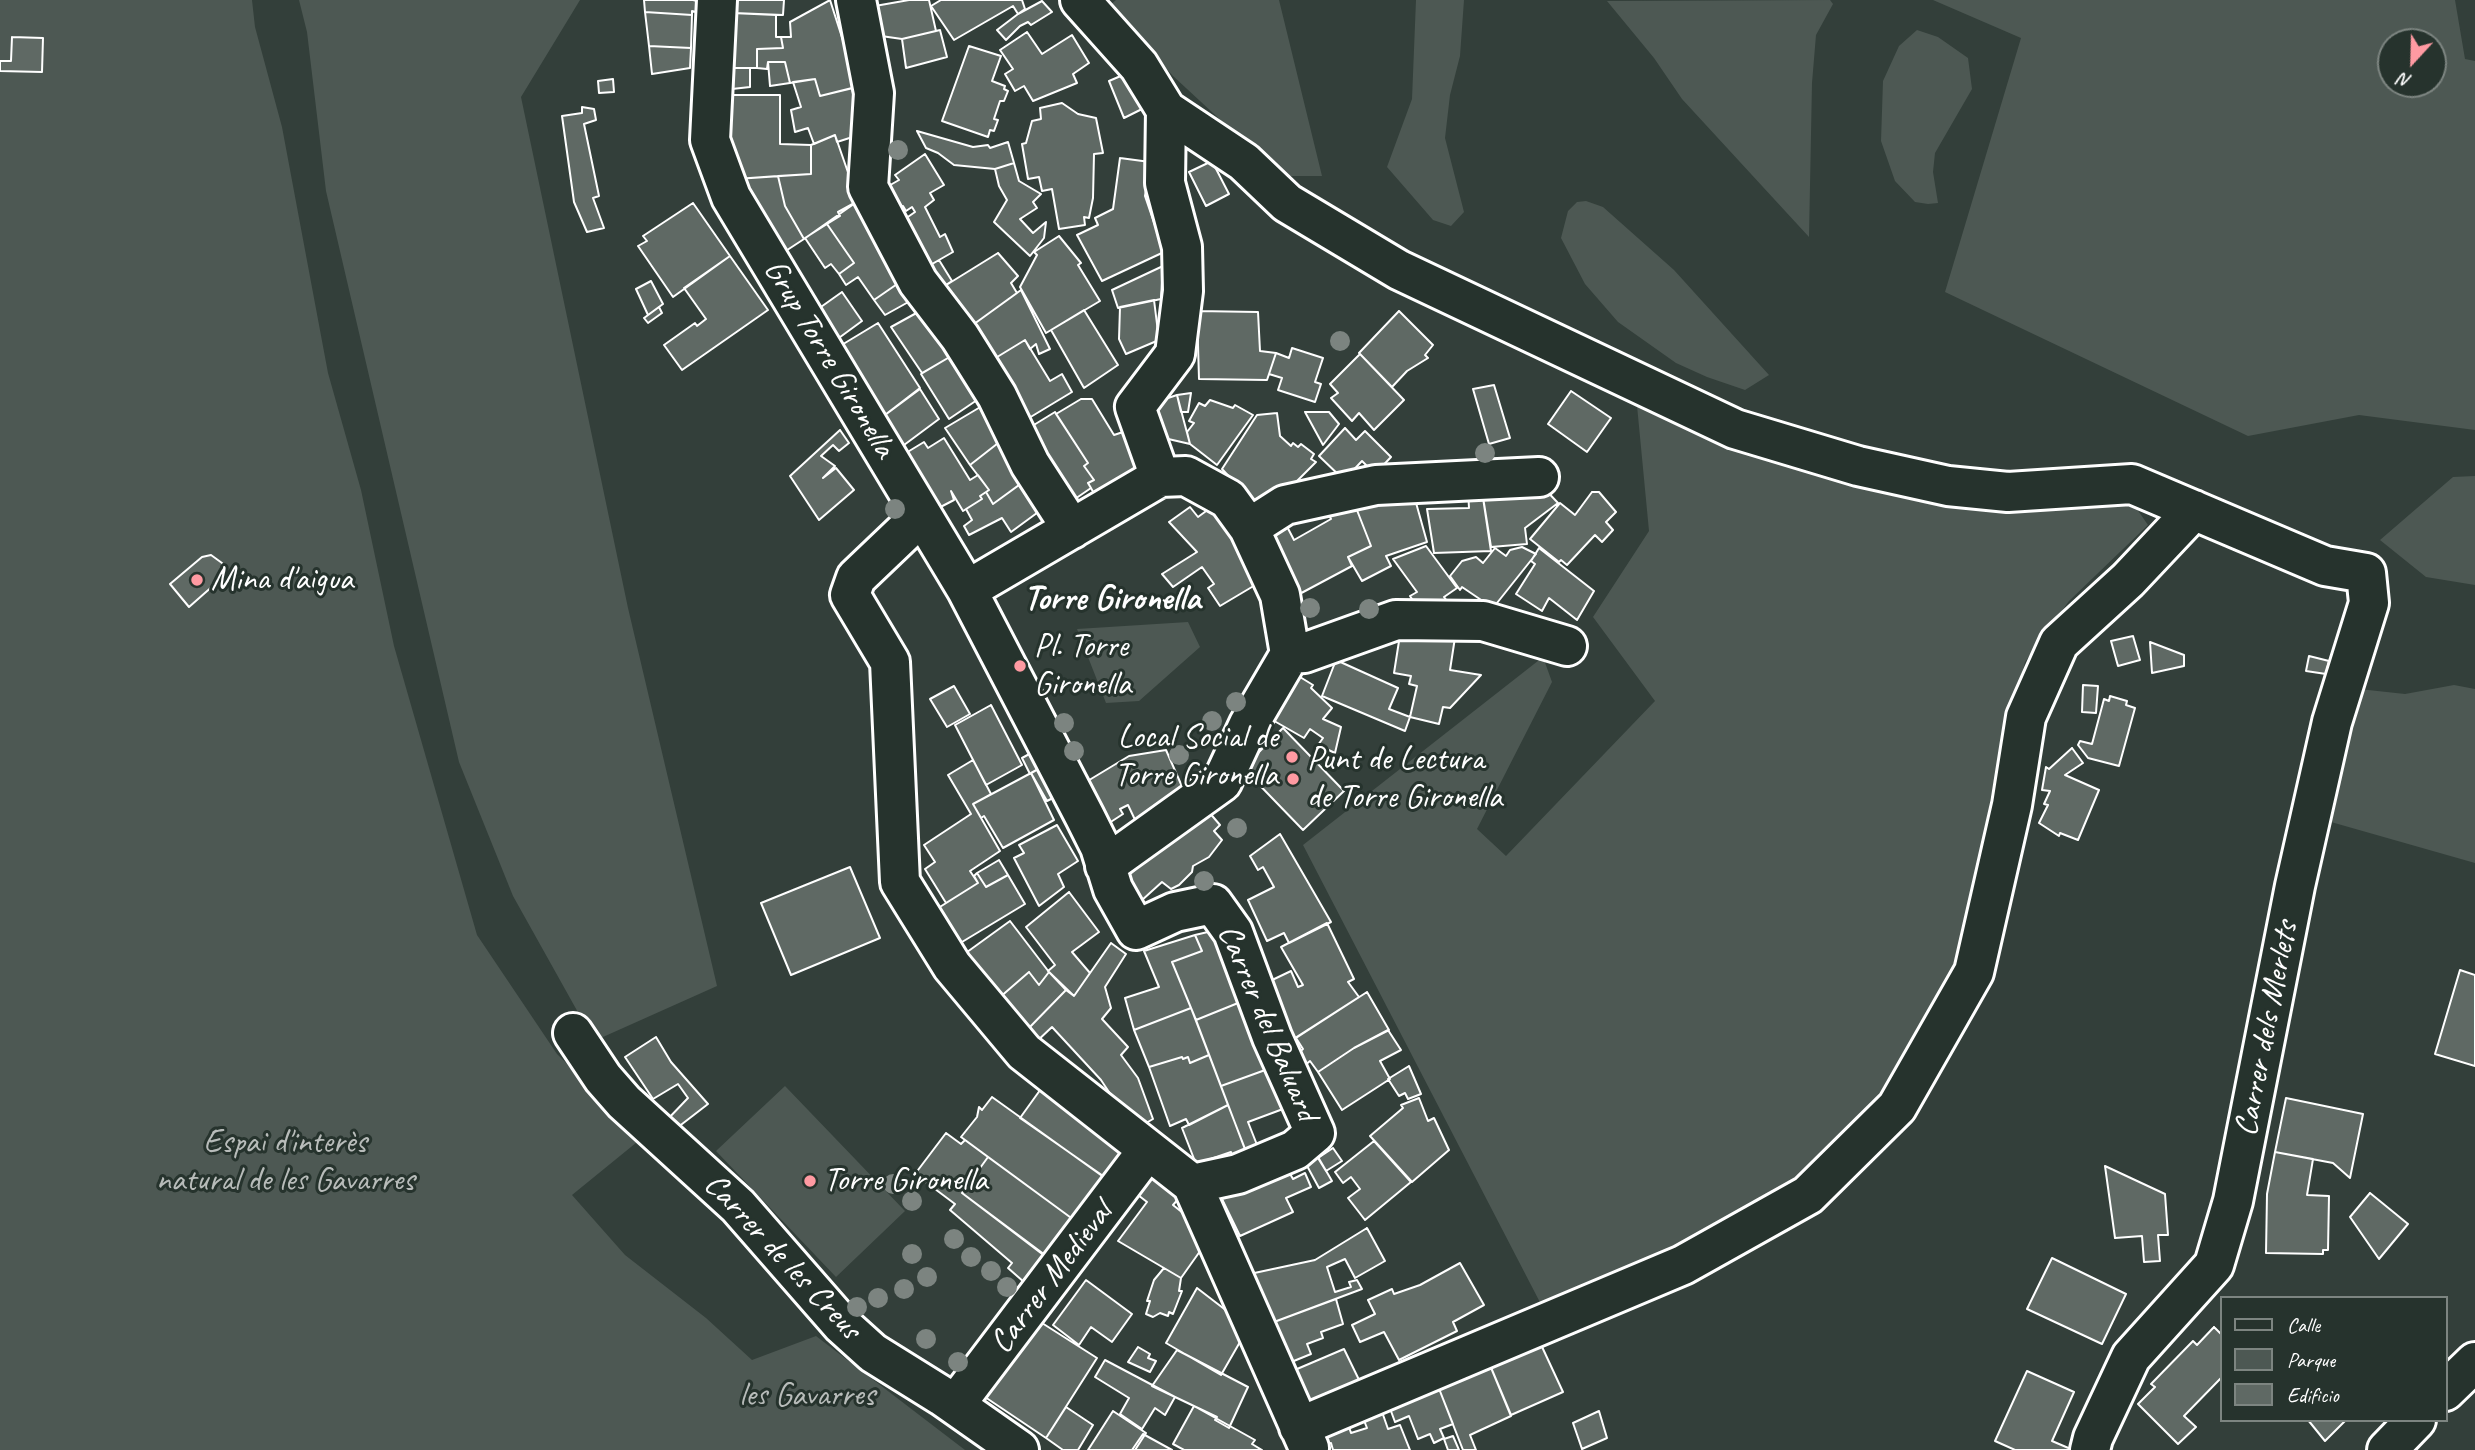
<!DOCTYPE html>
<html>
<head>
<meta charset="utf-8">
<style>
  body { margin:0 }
  #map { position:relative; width:2475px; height:1450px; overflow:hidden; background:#333f3a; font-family:Caveat,sans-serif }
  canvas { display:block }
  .legend { position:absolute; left:2220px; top:1296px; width:228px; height:126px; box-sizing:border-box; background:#26332d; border:2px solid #7d8581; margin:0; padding:9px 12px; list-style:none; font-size:21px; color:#fff }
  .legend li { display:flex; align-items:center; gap:14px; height:35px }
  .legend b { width:35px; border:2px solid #7d8581 }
  .north { position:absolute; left:2377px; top:28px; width:70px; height:70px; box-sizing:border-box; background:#26332d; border:2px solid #7d8581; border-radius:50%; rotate:202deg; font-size:19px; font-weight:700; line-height:28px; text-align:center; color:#fff }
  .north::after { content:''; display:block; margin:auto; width:24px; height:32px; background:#ff9aa2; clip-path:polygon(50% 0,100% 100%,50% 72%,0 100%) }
</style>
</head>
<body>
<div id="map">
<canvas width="2475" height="1450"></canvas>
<ul class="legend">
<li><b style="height:9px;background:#26332d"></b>Calle</li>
<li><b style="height:19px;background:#4d5853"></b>Parque</li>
<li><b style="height:19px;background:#5f6964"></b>Edificio</li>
</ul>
<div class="north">N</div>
</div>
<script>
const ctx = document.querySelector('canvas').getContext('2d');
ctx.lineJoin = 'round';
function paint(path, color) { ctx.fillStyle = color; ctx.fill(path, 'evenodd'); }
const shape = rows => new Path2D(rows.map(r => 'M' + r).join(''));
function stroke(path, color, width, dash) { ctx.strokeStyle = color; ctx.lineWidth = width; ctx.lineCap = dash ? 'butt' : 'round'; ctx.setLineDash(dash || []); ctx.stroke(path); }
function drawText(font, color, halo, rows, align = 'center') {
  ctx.font = font + ' Caveat,sans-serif'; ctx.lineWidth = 6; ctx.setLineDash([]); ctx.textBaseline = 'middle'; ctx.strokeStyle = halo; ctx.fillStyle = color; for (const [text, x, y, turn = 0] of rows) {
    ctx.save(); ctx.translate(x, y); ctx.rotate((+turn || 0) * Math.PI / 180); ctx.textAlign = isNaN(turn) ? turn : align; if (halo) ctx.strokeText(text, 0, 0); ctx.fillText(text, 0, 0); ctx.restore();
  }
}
paint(shape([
  [0,0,252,0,255,27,282,127,328,373,361,490,394,646,477,935,557,1054,642,1138,572,1195,625,1255,706,1318,752,1360,816,1336,965,1450,0,1450],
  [299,0,580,0,521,97,628,608,717,986,594,1041,513,896,459,762,326,191,307,32],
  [1116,0,1279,0,1322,176,1281,176,1173,76,1109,6],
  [1416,0,1464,0,1460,56,1450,95,1445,138,1464,212,1451,226,1433,220,1387,167,1412,99],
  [1830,0,1833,4,1816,35,1812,83,1809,237,1682,99,1654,58,1607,1],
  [1933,0,2455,0,2465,59,2475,61,2475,430,2359,415,2248,436,1945,292,2021,38],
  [2391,42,2433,42,2433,84,2391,84],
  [1917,30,1938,37,1968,58,1972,89,1935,153,1933,172,1938,203,1928,204,1915,202,1895,181,1881,141,1883,81,1899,46],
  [1586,201,1603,207,1674,270,1769,375,1745,390,1707,377,1676,363,1618,322,1585,284,1561,238,1568,211,1577,202],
  [1636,395,1815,467,2130,499,2148,525,2069,601,2025,662,1993,785,1960,966,1936,1014,1870,1111,1805,1176,1663,1262,1545,1312,1303,845,1543,657,1552,682,1477,829,1506,856,1655,701,1593,617,1649,531],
  [2475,476,2475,585,2426,577,2380,540,2453,477],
  [1188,622,1200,647,1139,701,1106,703,1077,629],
  [2454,685,2475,689,2475,863,2331,822,2359,689,2405,694],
  [785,1086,905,1211,836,1277,716,1151]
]), '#4d5853');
const building = shape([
  [644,0,693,0,697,1,696,12,692,11,692,15,645,12,644,0],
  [734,0,784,0,783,15,734,13,734,0],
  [830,0,848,56,853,88,820,96,815,79,790,83,785,62,768,62,767,69,757,68,757,49,783,48,781,37,791,37,790,22,830,0],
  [909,0,929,0,936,31,902,39,881,36,875,6,909,0],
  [941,0,1022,0,1025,9,1018,14,1013,6,954,40,931,6,941,0],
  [1042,1,1052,12,1031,25,1028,22,1020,26,1006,40,997,30,1018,14,1042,1],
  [645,12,692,15,691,48,649,46,645,12],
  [732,13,776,15,776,37,781,37,783,48,757,49,757,68,733,68,732,13],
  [940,30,947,57,906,68,902,39,940,30],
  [1027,32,1042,54,1072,35,1089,63,1073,74,1077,83,1033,101,1024,86,1015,91,1005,74,1013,69,1000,50,1027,32],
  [12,37,43,38,42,72,0,71,0,61,11,61,12,37],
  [649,46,691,48,690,68,652,74,649,46],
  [969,46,1001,56,992,81,1005,86,1004,89,1008,91,1004,101,1000,101,994,119,998,120,994,131,990,130,988,137,942,121,969,46],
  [768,62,785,62,790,83,770,86,768,62],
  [734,68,750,68,750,87,732,89,734,68],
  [1123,75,1144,108,1124,118,1109,81,1123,75],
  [613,79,614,92,599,93,598,81,613,79],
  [815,79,820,96,852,88,862,134,837,142,835,135,814,144,808,128,795,132,791,110,801,107,793,82,815,79],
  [726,95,780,95,780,144,811,145,811,174,736,179,728,148,726,95],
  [1062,103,1078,114,1096,118,1103,153,1094,154,1093,198,1089,218,1084,217,1085,225,1059,229,1052,189,1042,191,1039,177,1028,179,1022,144,1026,143,1032,121,1041,119,1040,108,1062,103],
  [582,107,594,109,596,120,584,124,599,196,593,198,604,228,587,232,574,202,562,116,582,113,582,107],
  [917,131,973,147,988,145,990,148,1008,142,1014,163,995,169,954,165,938,153,926,148,917,131],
  [835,135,858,201,804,239,785,206,778,176,811,174,811,145,835,135],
  [925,154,944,185,930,193,934,200,925,207,940,237,945,234,953,252,925,268,902,221,915,212,912,207,906,211,903,206,899,208,885,188,899,180,895,175,925,154],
  [1120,158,1150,162,1145,196,1164,252,1102,281,1077,235,1098,225,1095,218,1113,209,1120,158],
  [1212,161,1229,194,1206,206,1189,172,1212,161],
  [1014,163,1019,181,1041,194,1033,202,1037,208,1020,219,1033,233,1046,222,1044,238,1030,256,994,222,1007,200,999,186,995,169,1014,163],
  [778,176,785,206,804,239,775,258,736,179,778,176],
  [858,201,903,280,874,300,858,277,846,285,839,274,854,263,827,224,840,216,838,212,858,201],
  [693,203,730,256,673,297,638,246,647,241,643,236,693,203],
  [827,224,854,263,839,274,831,264,825,268,805,238,827,224],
  [1059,236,1081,263,1078,265,1100,301,1046,333,1020,287,1037,255,1034,252,1059,236],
  [998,253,1018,276,1011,283,1017,293,963,332,935,292,998,253],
  [730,256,768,310,682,370,664,345,695,323,697,326,706,319,684,288,730,256],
  [939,260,952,281,935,292,922,270,939,260],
  [1163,266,1161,299,1118,308,1112,290,1163,266],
  [651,281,663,304,648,315,636,289,651,281],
  [900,282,912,300,885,315,874,300,900,282],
  [1021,290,1050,349,1039,354,1036,344,1030,349,1025,340,984,365,963,332,1021,290],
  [842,292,862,321,832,343,811,314,842,292],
  [1154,300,1159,340,1126,354,1119,339,1120,307,1154,300],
  [659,307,662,313,648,323,644,318,659,307],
  [1084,310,1118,365,1084,388,1051,330,1084,310],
  [920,311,953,355,922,373,891,327,920,311],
  [1197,311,1258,312,1260,351,1276,353,1267,380,1199,379,1197,311],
  [1399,311,1433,345,1425,355,1428,358,1407,371,1392,387,1359,353,1399,311],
  [878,323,920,388,881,418,835,349,878,323],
  [1025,340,1050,381,1062,374,1072,392,1019,424,984,365,1025,340],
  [1292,348,1323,358,1315,382,1321,384,1315,402,1278,390,1282,378,1269,374,1276,353,1289,358,1292,348],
  [1360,354,1404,400,1374,430,1359,413,1352,421,1331,398,1338,393,1330,384,1360,354],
  [953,355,980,398,949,419,921,374,953,355],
  [1494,385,1510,438,1489,444,1473,389,1494,385],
  [920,389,939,419,900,448,881,418,920,389],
  [1571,391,1611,418,1587,452,1548,424,1571,391],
  [1191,393,1188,412,1181,412,1177,395,1191,393],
  [1177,395,1190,444,1164,438,1154,413,1159,401,1177,395],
  [1081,399,1092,399,1114,435,1123,432,1134,447,1136,473,1099,502,1088,483,1094,480,1084,466,1088,463,1056,414,1081,399],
  [1210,400,1233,408,1235,405,1253,415,1217,465,1190,444,1187,432,1194,423,1189,421,1199,403,1205,406,1210,400],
  [982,406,1002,440,970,465,945,428,982,406],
  [1055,412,1088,463,1084,466,1094,480,1088,483,1091,488,1072,501,1024,431,1055,412],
  [1305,412,1329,412,1339,424,1323,445,1305,412],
  [1277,413,1280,436,1291,446,1293,443,1298,447,1301,444,1314,454,1311,459,1316,462,1264,514,1222,469,1257,415,1277,413],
  [1345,428,1356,440,1365,431,1391,457,1375,474,1362,461,1344,480,1319,456,1345,428],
  [840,430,849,443,839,451,833,445,821,456,835,466,823,478,836,468,854,490,819,520,790,476,840,430],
  [944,438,970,480,978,475,989,490,980,496,982,499,963,511,951,491,954,500,929,513,901,456,924,442,928,448,944,438],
  [1002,440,1026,480,993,504,986,492,989,490,970,465,1002,440],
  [1023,482,1041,510,1011,532,1002,518,969,535,964,526,972,520,966,509,982,499,980,496,986,492,993,504,1023,482],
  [1540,484,1558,503,1525,528,1527,544,1491,547,1482,491,1540,484],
  [1468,491,1482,491,1491,551,1434,553,1427,509,1469,508,1468,491],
  [1413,492,1427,542,1386,556,1391,566,1362,581,1348,557,1371,546,1353,500,1413,492],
  [1592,492,1599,492,1616,512,1606,522,1613,530,1602,542,1595,535,1567,565,1561,560,1559,562,1530,539,1560,503,1575,515,1592,492],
  [1353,500,1371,546,1348,557,1352,566,1292,598,1258,528,1281,515,1294,540,1331,519,1323,502,1353,500],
  [1217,503,1267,578,1220,606,1208,588,1214,584,1202,567,1173,587,1162,574,1197,552,1169,522,1190,507,1198,517,1217,503],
  [1426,546,1457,588,1444,597,1450,605,1421,613,1410,596,1417,592,1393,559,1426,546],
  [1522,547,1536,554,1493,608,1462,587,1460,590,1450,576,1462,561,1476,557,1483,563,1495,548,1506,556,1510,550,1522,547],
  [1539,548,1594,591,1577,620,1549,598,1542,611,1516,594,1535,564,1531,561,1539,548],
  [211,555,222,563,223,577,189,607,170,584,202,557,211,555],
  [1402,622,1456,631,1450,670,1481,675,1450,708,1443,707,1439,724,1410,717,1417,686,1409,684,1411,676,1394,673,1402,622],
  [2133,636,2140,660,2118,666,2111,641,2133,636],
  [2150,642,2184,655,2184,666,2152,673,2150,642],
  [2309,656,2329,661,2326,674,2306,671,2309,656],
  [1336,660,1398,688,1389,709,1410,717,1405,731,1322,696,1336,660],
  [1296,670,1303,673,1300,677,1313,685,1311,688,1332,708,1323,719,1341,727,1335,753,1318,745,1323,738,1310,729,1304,738,1262,714,1296,670],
  [2083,685,2098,686,2096,713,2082,712,2083,685],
  [954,686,970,714,947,727,930,699,954,686],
  [2110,696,2127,701,2126,705,2135,708,2119,766,2088,758,2078,745,2080,741,2092,744,2104,699,2109,701,2110,696],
  [991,705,1022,765,986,785,955,725,991,705],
  [1283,728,1344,791,1303,830,1243,768,1283,728],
  [2072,748,2083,763,2065,775,2099,790,2078,840,2060,833,2059,836,2039,823,2048,805,2044,804,2050,791,2042,790,2046,767,2049,769,2072,748],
  [1166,750,1184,791,1137,824,1128,805,1120,809,1123,814,1103,827,1081,785,1129,756,1166,750],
  [1033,752,1042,767,1030,774,1022,758,1033,752],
  [973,760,991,794,973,804,1000,851,970,871,978,883,946,903,925,869,935,862,924,845,971,814,948,775,973,760],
  [1042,767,1057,796,1047,801,1031,773,1042,767],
  [1031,773,1054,820,1003,848,984,816,981,818,973,804,1031,773],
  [1202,804,1220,825,1214,831,1222,840,1209,857,1193,866,1192,872,1179,885,1171,889,1162,882,1141,901,1123,881,1202,804],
  [1057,825,1078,861,1058,874,1064,887,1039,906,1014,858,1024,853,1019,845,1057,825],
  [1280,834,1331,922,1289,943,1284,933,1267,941,1248,900,1274,887,1263,867,1258,870,1250,856,1280,834],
  [999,860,1008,875,986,887,977,873,999,860],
  [850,867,880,938,791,975,761,903,850,867],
  [977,873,986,887,1008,875,1025,904,957,945,935,910,978,883,974,876,977,873],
  [1069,892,1099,932,1072,952,1090,973,1074,996,1048,971,1055,965,1026,927,1069,892],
  [1010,921,1049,972,1039,985,1029,972,999,998,963,955,1010,921],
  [1327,923,1354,979,1348,982,1359,997,1295,1038,1274,1008,1268,982,1291,971,1298,987,1303,985,1281,947,1327,923],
  [1212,931,1243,1001,1196,1020,1172,962,1202,951,1195,935,1212,931],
  [1195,935,1202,951,1172,962,1191,1008,1134,1030,1125,998,1159,987,1144,951,1195,935],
  [1111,943,1126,954,1105,987,1111,1008,1102,1019,1128,1047,1121,1055,1138,1078,1153,1119,1134,1130,1101,1080,1052,1027,1035,1043,1026,1031,1066,990,1074,996,1111,943],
  [2460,970,2475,975,2475,1066,2435,1054,2460,970],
  [1029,972,1039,985,1049,972,1066,990,1026,1031,999,998,1029,972],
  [1367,992,1389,1030,1354,1048,1318,1072,1310,1061,1303,1067,1295,1056,1303,1049,1296,1038,1367,992],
  [1243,1001,1268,1069,1221,1086,1196,1020,1243,1001],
  [1191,1008,1209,1055,1190,1063,1188,1057,1183,1059,1182,1057,1149,1067,1134,1030,1191,1008],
  [1388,1030,1401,1050,1380,1061,1390,1079,1342,1110,1318,1072,1354,1048,1388,1030],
  [656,1037,671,1062,708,1104,673,1131,665,1122,688,1098,678,1084,653,1099,625,1057,656,1037],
  [1209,1055,1228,1105,1189,1125,1186,1119,1170,1126,1149,1067,1182,1057,1183,1059,1188,1057,1190,1063,1209,1055],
  [1409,1066,1421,1094,1408,1099,1405,1093,1399,1096,1388,1079,1409,1066],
  [1268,1069,1283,1109,1248,1122,1261,1155,1249,1160,1221,1086,1268,1069],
  [1043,1086,1126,1149,1106,1178,1020,1118,1043,1086],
  [992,1097,1105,1178,1074,1220,961,1137,977,1117,979,1107,982,1110,992,1097],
  [1419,1098,1428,1121,1434,1118,1449,1150,1412,1182,1370,1136,1403,1108,1401,1105,1419,1098],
  [2286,1098,2363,1114,2350,1178,2333,1163,2275,1152,2286,1098],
  [1228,1105,1249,1159,1235,1164,1231,1152,1196,1164,1182,1128,1228,1105],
  [946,1133,961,1144,965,1140,988,1157,962,1193,1054,1263,1033,1290,1008,1268,1012,1263,950,1210,955,1204,915,1174,946,1133],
  [1374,1141,1411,1182,1365,1220,1348,1198,1360,1189,1351,1177,1343,1183,1335,1172,1374,1141],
  [1333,1148,1342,1161,1326,1171,1318,1158,1333,1148],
  [2275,1152,2313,1159,2307,1195,2329,1196,2328,1250,2323,1250,2323,1254,2266,1253,2267,1194,2275,1152],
  [988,1157,1074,1220,1049,1258,962,1193,988,1157],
  [1318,1157,1332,1181,1319,1188,1306,1164,1318,1157],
  [1147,1165,1180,1197,1173,1205,1188,1217,1203,1247,1181,1278,1118,1241,1147,1202,1129,1188,1147,1165],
  [2105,1166,2165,1194,2168,1235,2158,1235,2160,1261,2144,1262,2142,1236,2115,1238,2105,1166],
  [1289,1172,1293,1179,1305,1173,1311,1187,1286,1198,1293,1212,1240,1236,1220,1195,1289,1172],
  [2370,1193,2408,1224,2379,1259,2350,1217,2370,1193],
  [1367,1228,1385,1261,1355,1278,1345,1259,1327,1267,1335,1292,1351,1287,1349,1282,1357,1280,1362,1289,1266,1325,1245,1275,1315,1260,1367,1228],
  [2052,1258,2126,1294,2102,1344,2027,1309,2052,1258],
  [1460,1263,1484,1305,1453,1322,1457,1331,1399,1360,1384,1332,1360,1342,1352,1325,1375,1314,1368,1300,1392,1289,1394,1294,1420,1285,1460,1263],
  [1164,1268,1181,1278,1179,1291,1182,1291,1173,1314,1169,1312,1168,1316,1160,1313,1153,1317,1146,1314,1150,1301,1147,1301,1154,1280,1164,1268],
  [1086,1280,1132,1314,1112,1342,1091,1327,1079,1345,1053,1325,1086,1280],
  [1197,1288,1236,1318,1244,1335,1221,1375,1166,1343,1197,1288],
  [1336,1299,1343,1324,1321,1332,1323,1338,1307,1344,1311,1354,1284,1365,1266,1325,1336,1299],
  [1031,1316,1097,1358,1046,1438,976,1391,1031,1316],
  [2214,1327,2221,1334,2221,1378,2184,1416,2196,1427,2178,1444,2138,1404,2155,1387,2151,1384,2193,1341,2197,1345,2214,1327],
  [1537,1336,1563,1392,1511,1415,1487,1358,1537,1336],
  [1138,1347,1150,1354,1148,1358,1156,1361,1150,1372,1128,1362,1138,1347],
  [1344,1349,1363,1388,1308,1410,1290,1372,1344,1349],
  [1177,1350,1248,1387,1229,1428,1215,1420,1217,1417,1152,1386,1177,1350],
  [1487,1358,1511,1416,1470,1435,1476,1450,1463,1450,1436,1381,1487,1358],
  [1105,1360,1175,1397,1165,1415,1155,1408,1142,1429,1120,1414,1129,1398,1095,1377,1105,1360],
  [2027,1371,2074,1392,2052,1441,2073,1450,2015,1450,1995,1441,2027,1371],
  [1436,1381,1453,1424,1440,1429,1444,1438,1434,1443,1430,1434,1418,1439,1409,1416,1395,1422,1388,1403,1436,1381],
  [1194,1406,1255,1440,1252,1444,1262,1450,1184,1450,1173,1444,1194,1406],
  [1380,1406,1388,1429,1400,1425,1410,1450,1333,1450,1331,1443,1323,1445,1318,1427,1346,1418,1351,1433,1367,1428,1361,1413,1380,1406],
  [1066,1407,1093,1425,1078,1450,1063,1450,1046,1438,1066,1407],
  [1113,1411,1146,1433,1135,1450,1088,1450,1113,1411],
  [1599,1411,1607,1438,1582,1449,1573,1423,1599,1411],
  [2308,1420,2346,1420,2325,1441,2308,1420],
  [1143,1434,1172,1450,1132,1450,1143,1434],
  [1453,1436,1459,1450,1448,1450,1444,1439,1453,1436]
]);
paint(building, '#5f6964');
stroke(building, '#fff', 2);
const minor = shape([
  [717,0,710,140,731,197,967,590,1085,817,1100,847,1113,889,1136,930,1175,912,1213,904,1233,932,1272,1037,1315,1133,1295,1150,1238,1174,1192,1184],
  [856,0,874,93,868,187,918,282,960,337,997,396,1030,464,1072,529],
  [1080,0,1139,66,1166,110,1165,183,1182,247,1183,291,1175,354,1135,407,1160,477],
  [1166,110,1244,162,1287,203,1399,270,1735,429,1858,466,1948,486,2008,492,2132,484,2325,566,2366,573,2369,603,2332,722,2295,886,2233,1201,2214,1265,2131,1357,2093,1438,2090,1450],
  [922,515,856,578,850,595,890,662,900,882,952,966,1024,1052,1192,1184,1309,1448],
  [1249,528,1285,505,1376,485,1539,477],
  [967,590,1160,477,1186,476,1228,499,1249,528,1280,595,1290,654,1249,724,1222,782,1105,866],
  [1290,654,1304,653,1396,620,1483,621,1567,646],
  [573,1033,603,1078,624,1102,738,1206,842,1325,873,1353,942,1396,1019,1450],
  [2445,1391,2475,1362],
  [955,1405,1147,1151],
  [1299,1427,1683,1265,1808,1195,1897,1107,1974,972,2012,805,2026,717,2059,643,2128,580,2194,510],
  [2387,1450,2416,1420]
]);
stroke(minor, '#fff', 44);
stroke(minor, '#26332d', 38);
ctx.fillStyle = '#7c8480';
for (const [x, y] of [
  [898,150],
  [1340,341],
  [1485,453],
  [895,509],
  [1310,608],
  [1369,609],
  [1236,702],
  [1212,721],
  [1064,723],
  [1074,751],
  [1179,755],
  [1237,828],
  [1204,881],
  [893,1184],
  [912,1201],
  [954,1239],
  [912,1254],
  [971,1257],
  [991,1271],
  [927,1277],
  [1007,1287],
  [904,1289],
  [878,1298],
  [857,1307],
  [926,1339],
  [958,1362]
]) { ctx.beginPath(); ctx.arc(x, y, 10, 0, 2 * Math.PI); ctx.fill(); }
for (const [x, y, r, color] of [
  [197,580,7,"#ff9aa2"],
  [1020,666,7,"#ff9aa2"],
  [1292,757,7,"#ff9aa2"],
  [1293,779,7,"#ff9aa2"],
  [810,1181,7,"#ff9aa2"]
]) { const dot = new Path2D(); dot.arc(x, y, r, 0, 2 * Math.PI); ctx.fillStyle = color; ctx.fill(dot); stroke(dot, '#26332d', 2.5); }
drawText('33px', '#fff', '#26332d', [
  ["Grup Torre Gironella",829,359,59],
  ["Carrer del Baluard",1267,1023,67],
  ["Carrer dels Merlets",2267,1029,-79],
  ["Carrer de les Creus",782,1257,47],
  ["Carrer Medieval",1052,1278,-53]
]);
drawText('33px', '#fff', '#26332d', [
  ["Mina d'aigua",211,580],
  ["Pl. Torre",1034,647],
  ["Gironella",1034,685],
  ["Local Social de",1278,738,"right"],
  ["Torre Gironella",1278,776,"right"],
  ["Punt de Lectura",1307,760],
  ["de Torre Gironella",1307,798],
  ["Torre Gironella",824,1181]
], 'left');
drawText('33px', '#b8bcba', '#26332d', [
  ["Espai d'interès",285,1143],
  ["natural de les Gavarres",285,1181],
  ["les Gavarres",807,1396]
]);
drawText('bold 35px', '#fff', '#26332d', [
  ["Torre Gironella",1112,600]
]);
</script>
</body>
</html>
